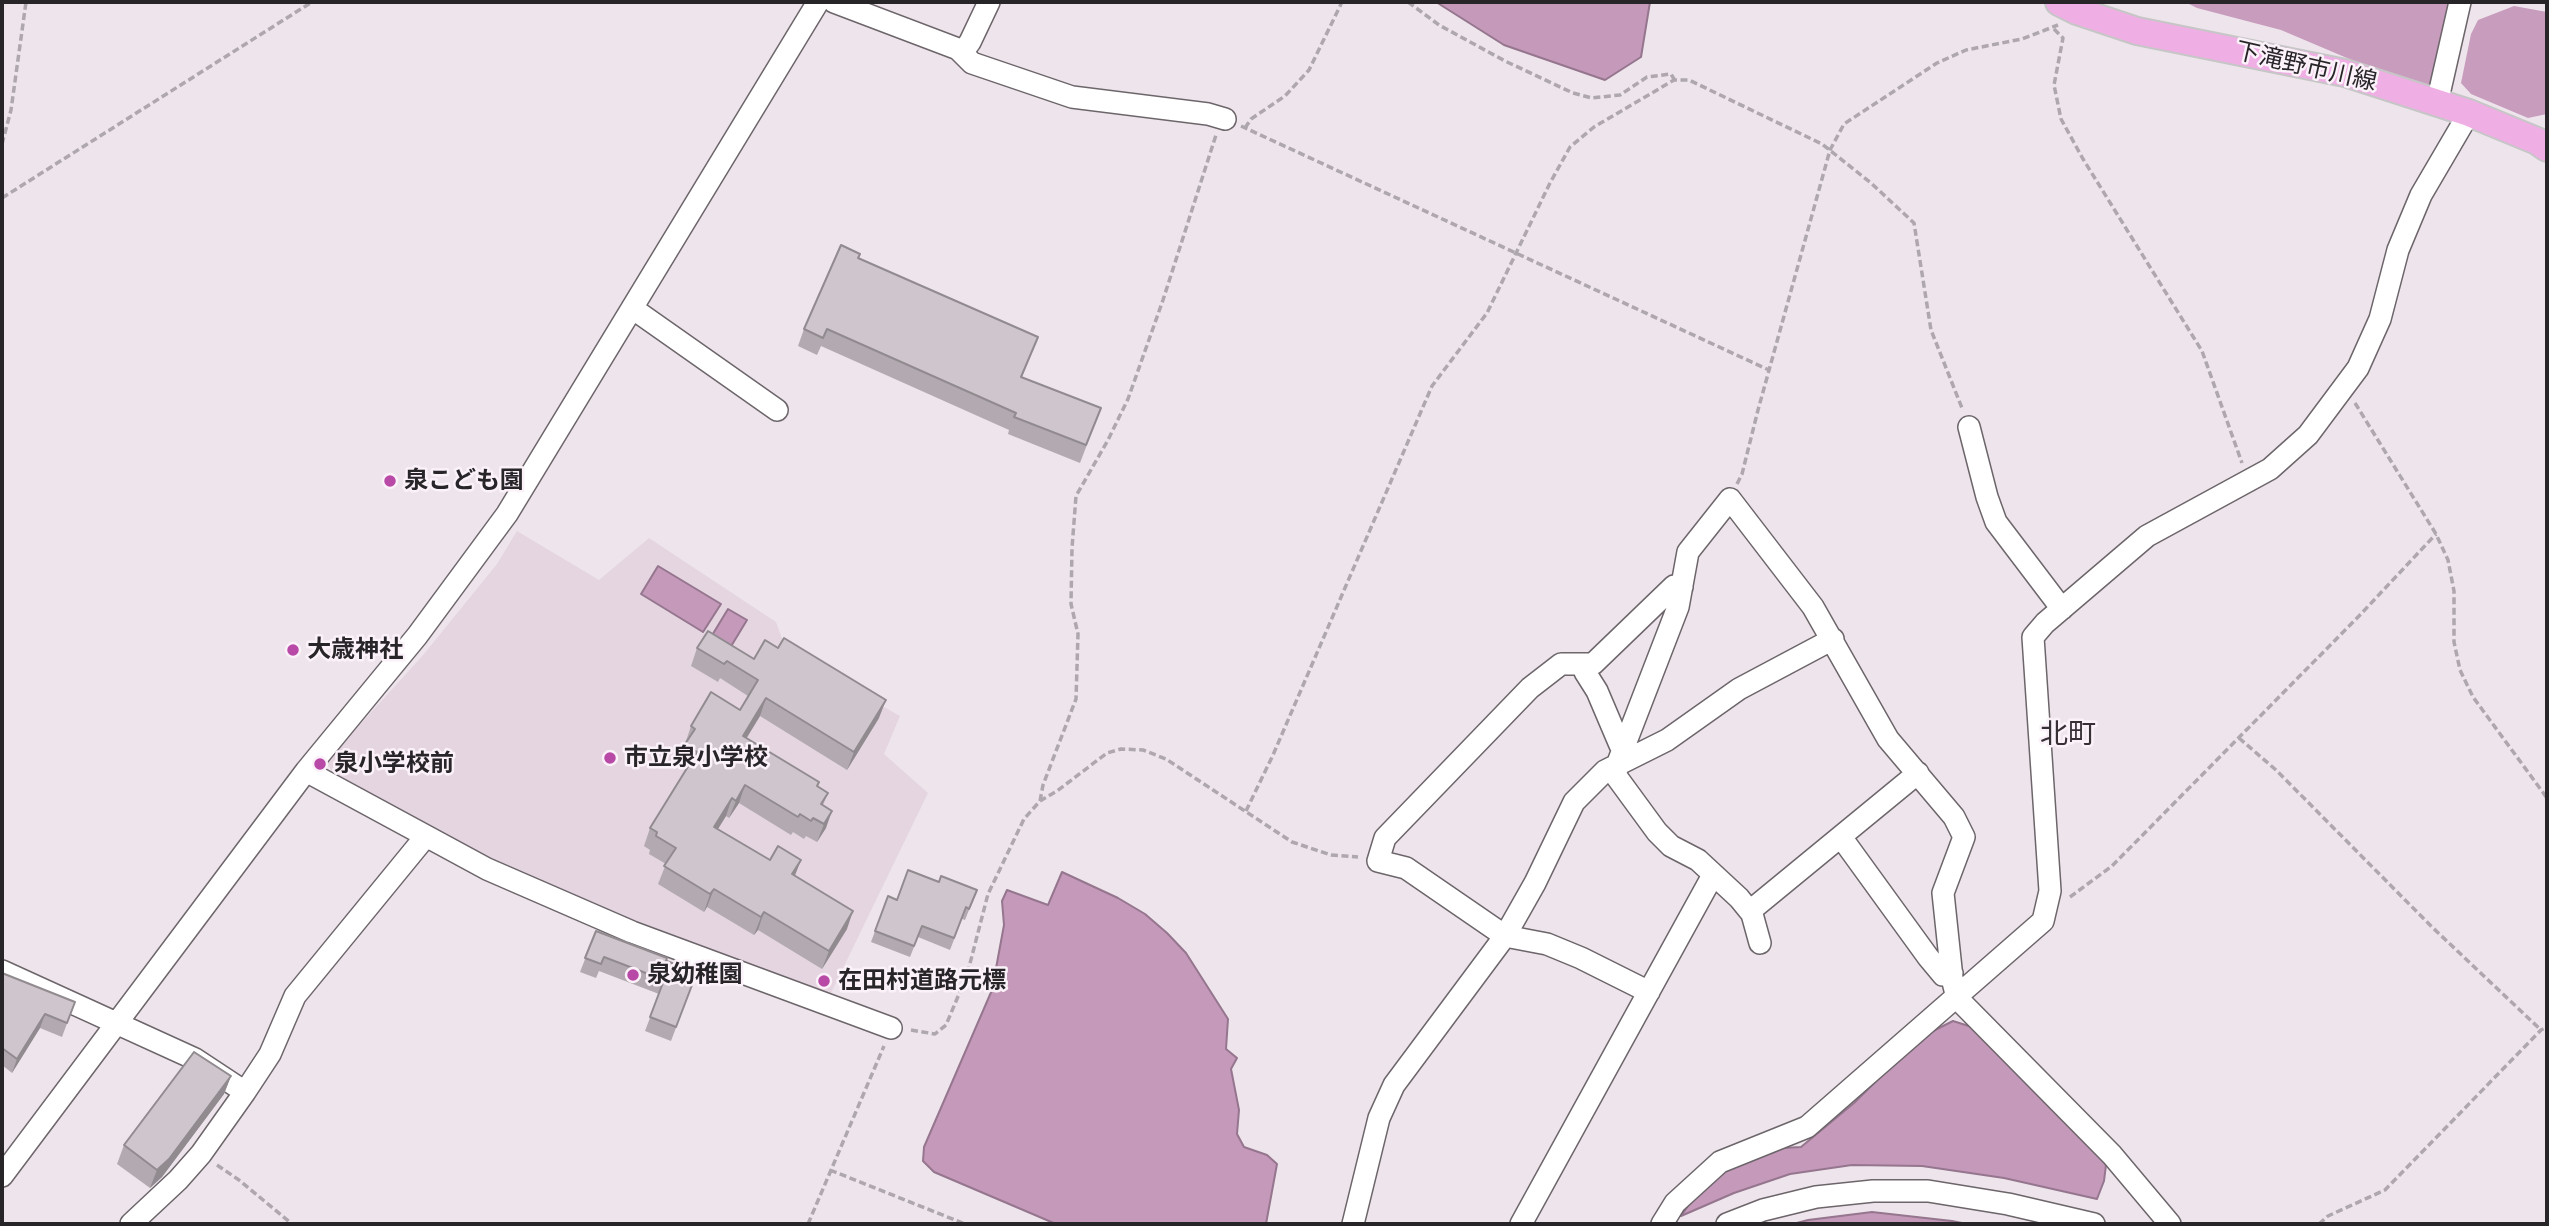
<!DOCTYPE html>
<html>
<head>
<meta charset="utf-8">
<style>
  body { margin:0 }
  #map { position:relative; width:2549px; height:1226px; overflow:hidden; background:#eee5ec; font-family:Figtree,sans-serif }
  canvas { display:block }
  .frame { position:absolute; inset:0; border:4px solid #282528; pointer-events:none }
</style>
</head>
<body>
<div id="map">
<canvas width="2549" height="1226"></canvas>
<div class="frame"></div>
</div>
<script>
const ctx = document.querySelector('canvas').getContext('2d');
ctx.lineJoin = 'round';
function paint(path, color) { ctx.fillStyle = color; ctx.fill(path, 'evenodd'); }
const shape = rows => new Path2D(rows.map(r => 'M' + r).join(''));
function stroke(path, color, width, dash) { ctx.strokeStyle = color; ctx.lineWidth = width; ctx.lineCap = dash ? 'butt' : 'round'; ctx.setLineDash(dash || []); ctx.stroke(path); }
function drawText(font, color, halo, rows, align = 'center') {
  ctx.font = font + ' Figtree,"Noto Sans JP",sans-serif'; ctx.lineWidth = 5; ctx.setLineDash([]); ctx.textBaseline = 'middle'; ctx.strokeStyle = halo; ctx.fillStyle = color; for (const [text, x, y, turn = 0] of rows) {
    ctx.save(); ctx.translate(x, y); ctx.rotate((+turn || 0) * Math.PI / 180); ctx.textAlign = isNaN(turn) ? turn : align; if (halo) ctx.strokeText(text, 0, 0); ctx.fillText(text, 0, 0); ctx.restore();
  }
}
paint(shape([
  [517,531,599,580,649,538,776,622,787,652,900,716,884,754,928,793,831,993,692,949,692,947,474,851,332,771,326,762,424,654,497,564]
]), '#e4d5e0');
paint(shape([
  [2185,2,2453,2,2434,90,2413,86,2281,30,2197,8],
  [2514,6,2547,12,2547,114,2528,118,2471,94,2461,83,2471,34,2478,20]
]), '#c79cbd');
const water = shape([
  [1436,2,1650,2,1641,57,1605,80,1504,45,1436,2],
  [658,566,721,604,703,632,641,594,658,566],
  [728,609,747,620,730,648,711,637,728,609],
  [1062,872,1118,898,1145,914,1167,933,1186,953,1228,1019,1226,1049,1237,1058,1231,1069,1239,1110,1237,1134,1244,1147,1267,1155,1277,1164,1266,1224,1056,1224,934,1172,923,1161,924,1147,992,990,1004,925,1002,901,1007,890,1048,905,1062,872],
  [1953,1021,1975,1028,2102,1154,2106,1165,2104,1181,2097,1199,2004,1178,1922,1166,1852,1165,1790,1174,1734,1193,1681,1216,1702,1186,1737,1161,1782,1148,1801,1147,1854,1103,1921,1037,1953,1021],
  [1872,1212,1952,1221,1967,1224,1793,1224,1808,1220,1872,1212]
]);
paint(water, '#c499ba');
stroke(water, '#95768e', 2);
const minor = shape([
  [834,2,958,49,972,63,1072,97,1208,114,1225,119],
  [962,53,970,42,989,2],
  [2437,103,2460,2],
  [632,308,777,410],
  [1969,427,1987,497,1996,522,2062,609],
  [1584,664,1585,672,1597,691,1620,745,1625,746],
  [306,771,487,869,632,932,891,1028],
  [1841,837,1928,957,1943,975,1952,973],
  [1750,911,1918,773],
  [1760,943,1752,914,1739,898,1698,860,1671,846,1657,832,1616,776,1617,765,1678,607,1688,552,1730,499,1813,607,1888,739,1954,817,1964,837,1943,893,1952,978,1957,998,2112,1155,2170,1224],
  [2,971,195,1059,245,1092,201,1154,178,1180,131,1224],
  [1649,992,1581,958,1547,944,1505,936,1406,868,1378,861,1385,838,1530,688,1561,664,1593,664,1674,586,1682,587],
  [245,1092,270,1054,295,996,426,836],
  [2,1176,306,771,417,636,507,514,818,2],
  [1353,1224,1379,1118,1394,1085,1505,936,1535,883,1574,802,1605,771,1667,740,1739,689,1833,639],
  [1521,1224,1713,875],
  [1662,1224,1675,1203,1720,1162,1807,1127,2043,921,2050,891,2033,637,2045,623,2147,536,2270,469,2308,435,2358,368,2380,319,2398,250,2421,195,2469,113],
  [1727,1224,1763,1210,1816,1197,1873,1191,1928,1191,2008,1204,2094,1224]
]);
const major = shape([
  [2059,2,2077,11,2137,31,2345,73,2469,113,2537,141,2547,148]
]);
stroke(minor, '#6c656a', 24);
stroke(major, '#c7c6c7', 30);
stroke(shape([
  [1408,2,1439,25,1505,61,1573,93,1592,98,1620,95,1647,77,1671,74,1674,79],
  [2054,29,2063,38,2054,85,2061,119,2083,159,2202,351,2242,463],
  [1241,126,1769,370],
  [1245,128,1251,119,1285,96,1309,70,1342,2],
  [2,144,11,110,26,2],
  [2,198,312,2],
  [2355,403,2436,534,2448,560,2454,591,2454,642,2460,670,2473,697,2547,798],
  [1737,484,1742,474,1758,410,1830,150,1844,124,1937,63,1966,50,2022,39,2058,25],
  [2239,738,2276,770,2432,927,2541,1030],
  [1040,801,1043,785,1076,699,1078,634,1071,604,1072,548,1076,496,1108,440,1128,399,1163,300,1216,135],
  [1246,811,1273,755,1432,386,1487,313,1550,183,1570,147,1594,127,1674,80,1689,80,1822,144,1871,183,1914,223,1931,330,1962,408],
  [2070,897,2112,866,2359,616,2436,534],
  [911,1030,935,1034,946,1025,967,975,988,894,1024,819,1040,801,1057,791,1107,753,1121,749,1143,750,1166,759,1292,842,1331,855,1358,857],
  [217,1165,239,1180,292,1224],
  [830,1170,965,1224],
  [808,1224,884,1046],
  [2319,1224,2328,1216,2385,1190,2541,1030,2547,1027]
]), '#aea7ad', 3.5, [7, 3.5]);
stroke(minor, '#fff', 21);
stroke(major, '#efaee4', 26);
paint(shape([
  [858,258,1031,354,1022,377,1101,408,1080,463,1008,434,1009,430,821,346,817,355,798,346,804,329],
  [697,648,754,659,879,718,847,770,760,716,746,738,819,782,817,786,828,793,823,805,826,828,817,842,806,836,804,839,793,832,791,835,739,803,729,818,726,816,718,829,795,876,847,929,822,969,758,930,754,935,707,907,704,912,658,884,666,864,649,854,650,850,644,846,650,828,687,768,679,762,691,726,740,710,748,696,720,678,718,682,691,666],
  [939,882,977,890,965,920,962,919,950,950,918,937,910,957,871,942,888,896,897,900],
  [596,931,697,972,671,1041,645,1031,659,994,599,971,596,978,580,972],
  [2,973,75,1002,62,1037,40,1028,12,1073,2,1065],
  [231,1076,224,1094,162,1177,150,1188,117,1164,124,1145]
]), '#b2aab0');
paint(shape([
  [766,698,760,716,737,754,743,736],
  [886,700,879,718,847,770,854,752],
  [745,785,739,803,729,818,736,801],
  [732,798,726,816,708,845,714,827],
  [832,811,826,828,817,842,824,824],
  [801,860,794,878,792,874],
  [714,889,707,907,704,912,710,894],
  [853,911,847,929,822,969,829,951],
  [764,912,758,930,754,935,761,917],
  [45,1014,40,1028,12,1073,17,1059],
  [231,1076,224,1094,162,1177,150,1188,157,1170]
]), '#918b90');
const building = shape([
  [841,245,860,254,858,258,1038,337,1021,377,1101,408,1086,445,1014,417,1016,413,827,329,823,338,804,329,841,245],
  [708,631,754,659,765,640,778,648,784,638,886,700,854,752,766,698,743,736,819,782,817,786,828,793,821,804,832,811,824,824,813,818,811,821,800,814,798,817,745,785,736,801,732,798,714,827,770,860,778,846,801,860,792,874,853,911,829,951,764,912,761,917,714,889,710,894,664,866,676,848,656,836,657,832,650,828,697,752,685,744,695,729,691,726,711,692,740,710,758,680,727,661,724,664,697,648,708,631],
  [908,870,939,882,941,876,977,890,969,909,966,907,954,938,922,926,914,946,875,931,888,896,897,900,908,870],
  [596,931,667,958,666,961,697,972,676,1027,650,1017,664,980,604,957,601,964,585,958,596,931],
  [2,973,75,1002,67,1023,45,1014,17,1059,2,1048,2,973],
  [194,1052,231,1076,169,1159,157,1170,124,1145,194,1052]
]);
paint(building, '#cfc6cd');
stroke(building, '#918b90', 2);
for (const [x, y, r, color] of [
  [390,481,7,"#b849a7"],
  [293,650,7,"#b849a7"],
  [610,758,7,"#b849a7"],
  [320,764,7,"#b849a7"],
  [633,975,7,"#b849a7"],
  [824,981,7,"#b849a7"]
]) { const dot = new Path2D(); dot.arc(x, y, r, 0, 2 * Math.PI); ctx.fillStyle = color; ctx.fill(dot); stroke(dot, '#fbf2f9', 2.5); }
drawText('24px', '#282528', '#fbf2f9', [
  ["下滝野市川線",2306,67,13]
]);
drawText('bold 24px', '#282528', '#fbf2f9', [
  ["泉こども園",404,481],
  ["大歳神社",307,650],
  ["市立泉小学校",624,758],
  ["泉小学校前",334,764],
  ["泉幼稚園",647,975],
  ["在田村道路元標",838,981]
], 'left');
drawText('28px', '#362f34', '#fbf2f9', [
  ["北町",2068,735]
]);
</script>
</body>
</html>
